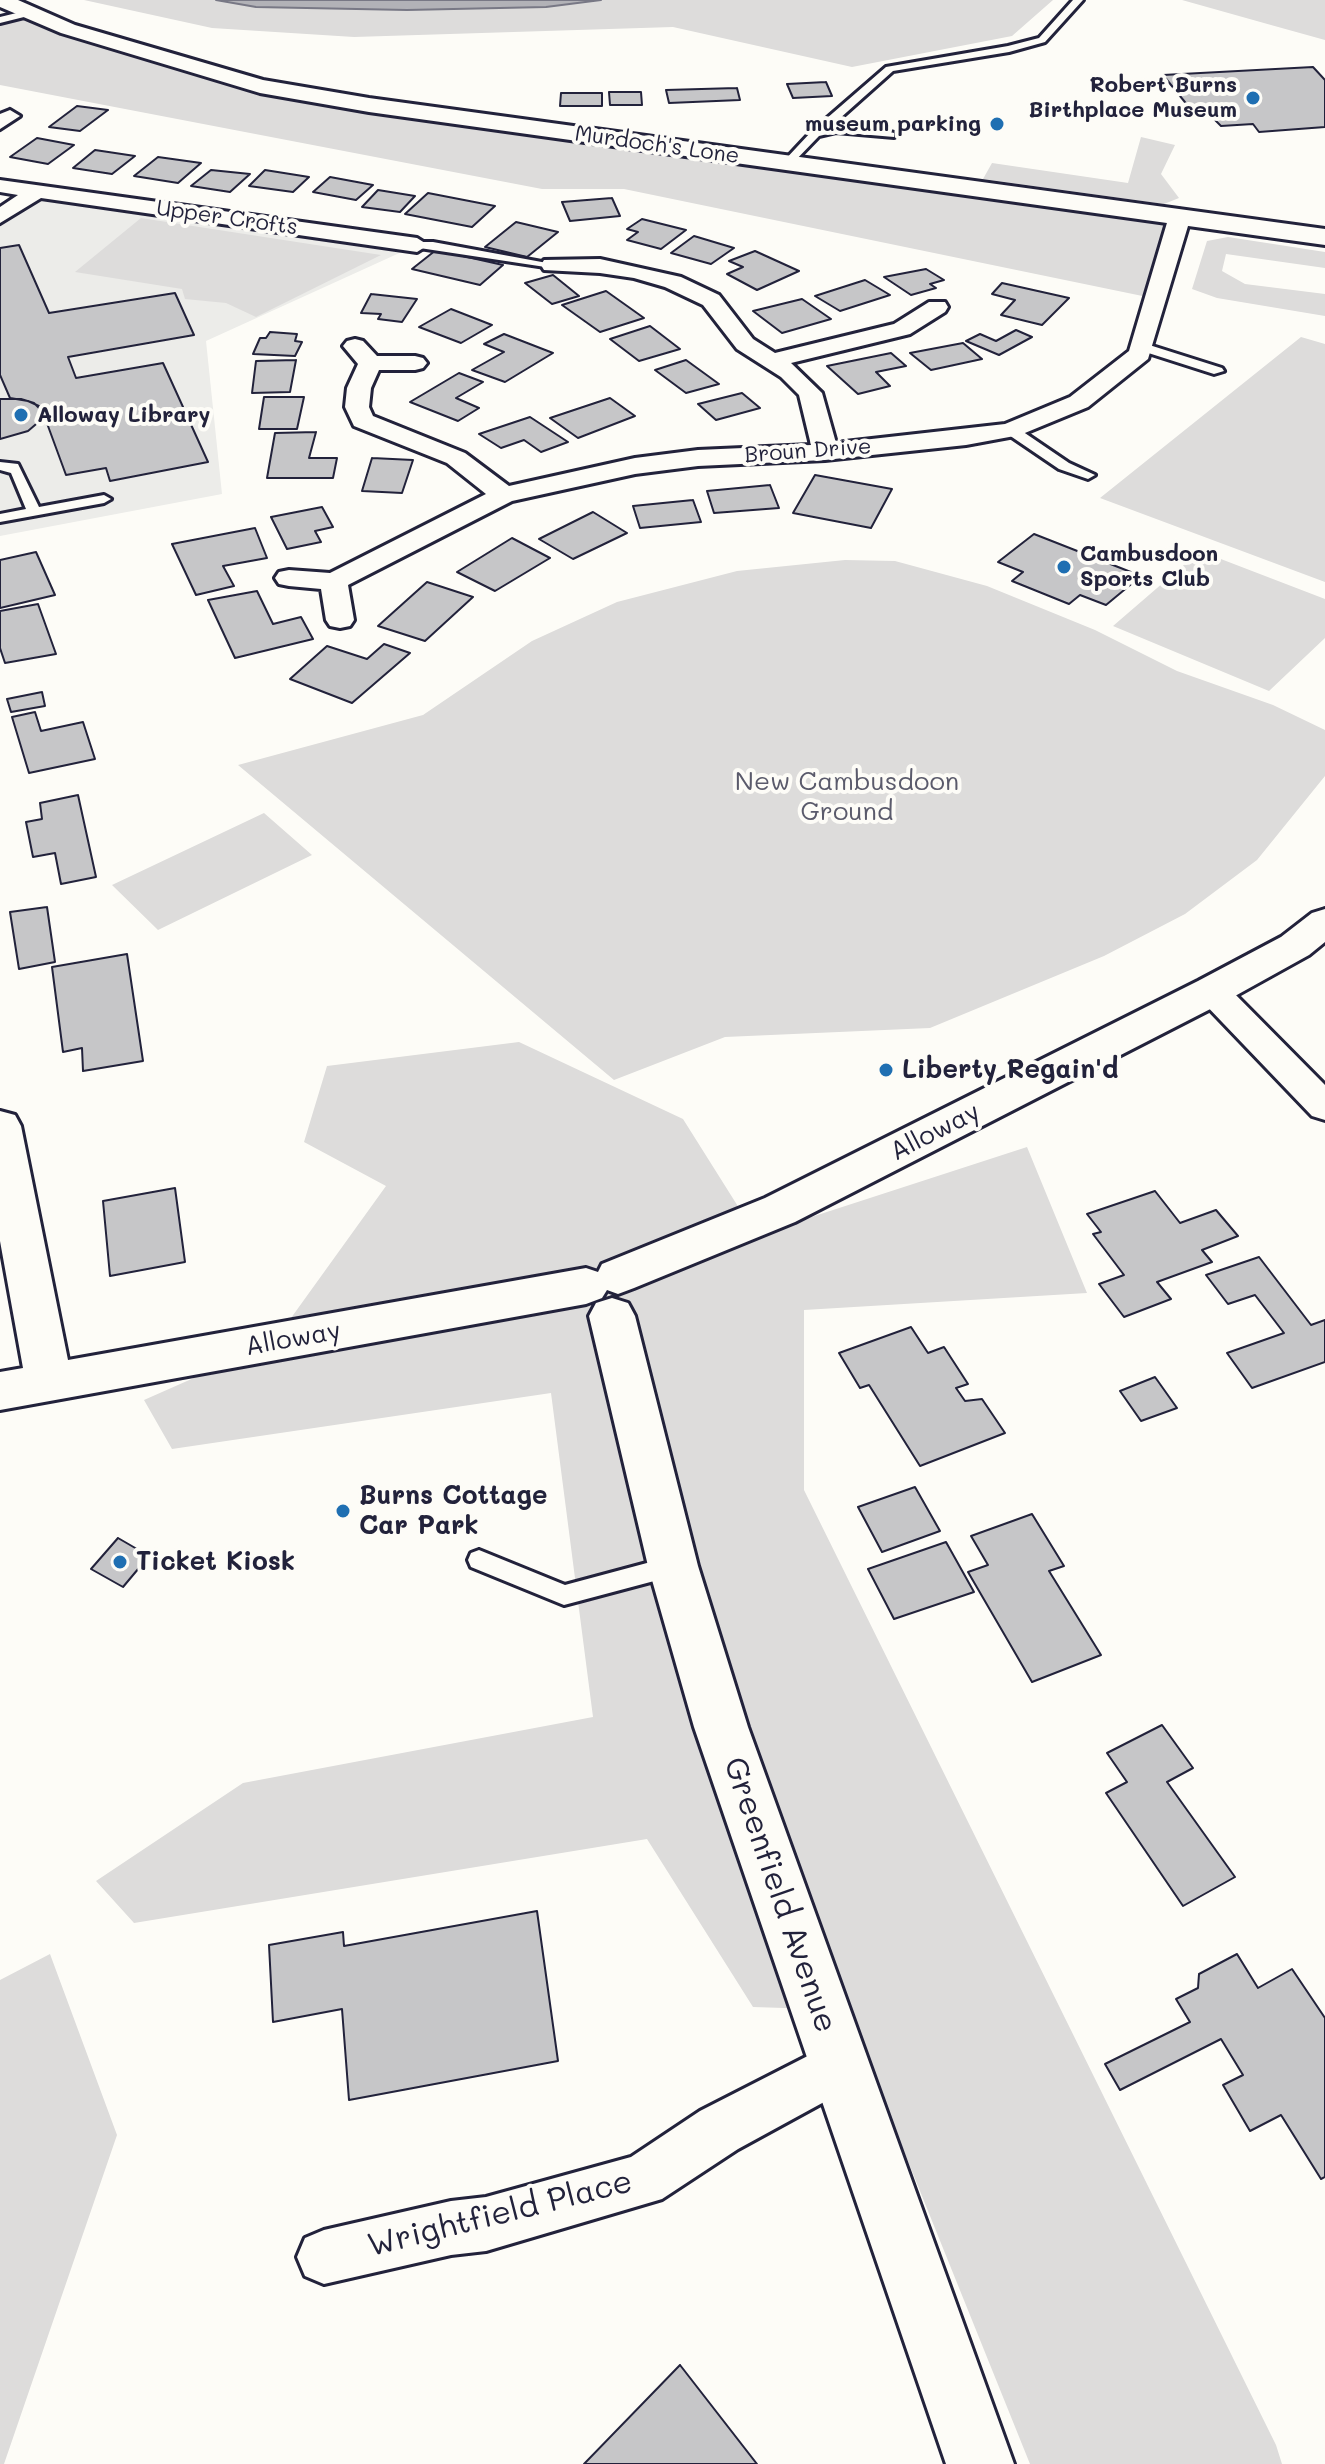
<!DOCTYPE html>
<html>
<head>
<meta charset="utf-8">
<style>
  body { margin:0 }
  canvas { display:block; background:#fdfcf7 }
</style>
</head>
<body>
<canvas width="1325" height="2464"></canvas>
<script>
const ctx = document.querySelector('canvas').getContext('2d');
ctx.lineJoin = 'round';
function paint(path, color) { ctx.fillStyle = color; ctx.fill(path, 'evenodd'); }
const shape = rows => new Path2D(rows.map(r => 'M' + r).join(''));
function stroke(path, color, width, dash) { ctx.strokeStyle = color; ctx.lineWidth = width; ctx.lineCap = dash ? 'butt' : 'round'; ctx.setLineDash(dash || []); ctx.stroke(path); }
function drawText(font, color, halo, rows, align = 'center') {
  ctx.font = font + ' Mali,sans-serif'; ctx.lineWidth = 8; ctx.setLineDash([]); ctx.textBaseline = 'middle'; ctx.strokeStyle = halo; ctx.fillStyle = color; for (const [text, x, y, turn = 0] of rows) {
    ctx.save(); ctx.translate(x, y); ctx.rotate((+turn || 0) * Math.PI / 180); ctx.textAlign = isNaN(turn) ? turn : align; if (halo) ctx.strokeText(text, 0, 0); ctx.fillText(text, 0, 0); ctx.restore();
  }
}
paint(shape([
  [38,191,417,245,206,341,222,494,0,536,0,217]
]), '#ecece9');
paint(shape([
  [84,0,1053,0,1012,36,852,67,673,27,354,37,212,28],
  [1182,0,1325,0,1325,40,1271,25],
  [29,13,260,86,1180,216,1157,299,624,189,542,189,0,85,0,20],
  [1141,137,1175,145,1161,174,1179,198,1164,204,983,179,992,163,1128,183],
  [141,218,381,255,256,317,226,303,185,299,182,289,75,272],
  [1228,237,1325,252,1325,268,1226,254,1222,271,1245,284,1325,294,1325,316,1217,298,1192,289,1207,241],
  [1301,337,1325,344,1325,582,1100,498],
  [1200,551,1325,599,1325,638,1269,691,1113,626],
  [845,560,895,561,987,586,1095,630,1177,671,1273,705,1325,730,1325,776,1257,860,1185,914,1104,956,930,1028,725,1037,614,1080,238,765,423,715,532,641,617,602,737,571],
  [264,813,312,855,158,930,112,885],
  [519,1042,683,1119,756,1235,1027,1147,1087,1293,804,1310,804,1490,1276,2445,1282,2464,1030,2464,847,2010,753,2007,647,1839,134,1923,96,1881,243,1783,593,1717,551,1393,172,1449,144,1400,273,1343,386,1186,304,1142,327,1066],
  [50,1954,117,2135,4,2464,0,2464,0,1980]
]), '#dddcdb');
const water = shape([
  [216,0,601,0,546,7,407,10,256,7,216,0]
]);
paint(water, '#b2b2b7');
stroke(water, '#787885', 2);
const building = shape([
  [1313,67,1325,80,1325,127,1259,132,1253,124,1221,126,1211,116,1197,117,1163,75,1313,67],
  [826,82,832,96,793,98,787,84,826,82],
  [737,88,740,100,669,103,666,90,737,88],
  [609,92,641,92,642,105,610,105,609,92],
  [561,93,602,93,602,106,560,106,561,93],
  [77,106,108,110,80,131,49,127,77,106],
  [37,138,74,145,48,164,10,157,37,138],
  [95,150,135,156,112,174,73,168,95,150],
  [158,157,201,163,178,183,134,176,158,157],
  [211,170,250,174,230,192,191,186,211,170],
  [265,170,309,177,293,192,249,186,265,170],
  [330,177,373,185,356,200,313,192,330,177],
  [378,190,415,196,400,212,362,207,378,190],
  [428,193,495,206,472,227,405,214,428,193],
  [612,198,620,216,570,221,562,202,612,198],
  [642,219,686,230,661,249,627,240,638,232,627,229,642,219],
  [516,222,558,232,527,257,485,247,516,222],
  [694,236,734,248,711,264,671,253,694,236],
  [19,245,49,313,175,293,194,335,68,357,76,378,163,363,208,462,110,481,106,468,66,475,41,407,28,401,10,398,0,375,0,248,19,245],
  [436,250,503,265,480,285,412,269,436,250],
  [755,251,799,271,757,290,727,274,743,267,729,261,755,251],
  [926,269,944,280,930,284,936,288,911,295,884,277,926,269],
  [553,275,579,296,552,304,525,283,553,275],
  [865,280,890,295,840,311,815,296,865,280],
  [1002,283,1069,298,1042,325,1001,315,1015,300,992,294,1002,283],
  [606,291,644,318,600,332,562,305,606,291],
  [371,294,417,299,402,322,378,319,381,314,361,313,371,294],
  [802,299,831,319,782,333,753,311,802,299],
  [451,309,492,325,461,343,419,327,451,309],
  [650,326,680,349,639,361,610,339,650,326],
  [1016,330,1032,337,999,355,966,341,980,334,996,341,1016,330],
  [270,332,297,334,295,341,302,342,295,356,253,354,260,338,266,338,270,332],
  [504,334,553,353,505,382,472,370,504,352,484,344,504,334],
  [963,343,982,359,931,370,910,353,963,343],
  [891,353,906,366,876,372,890,386,858,394,827,366,891,353],
  [296,360,290,392,252,393,256,361,296,360],
  [686,360,719,384,686,393,655,370,686,360],
  [459,373,483,382,456,398,479,408,458,421,410,402,459,373],
  [742,393,760,408,716,420,698,404,742,393],
  [264,397,304,397,297,429,259,429,264,397],
  [610,398,635,416,578,438,550,418,610,398],
  [0,399,21,399,34,403,43,412,42,419,28,431,0,439,0,399],
  [530,417,568,442,541,452,524,440,501,448,479,434,530,417],
  [316,432,309,458,337,458,333,478,267,478,275,433,316,432],
  [372,458,413,460,402,493,362,491,372,458],
  [815,475,892,489,871,528,793,513,815,475],
  [770,485,779,508,714,513,707,491,770,485],
  [693,500,701,522,640,528,633,506,693,500],
  [322,507,333,527,315,531,321,542,287,549,271,517,322,507],
  [593,512,627,533,573,559,539,539,593,512],
  [255,528,267,558,223,566,234,586,196,595,172,544,255,528],
  [1034,534,1141,576,1106,605,1080,595,1069,604,1012,581,1023,572,998,562,1034,534],
  [512,538,550,558,495,591,457,572,512,538],
  [36,552,55,595,0,608,0,560,36,552],
  [427,582,473,597,425,641,378,626,427,582],
  [257,591,273,624,301,617,313,639,235,658,208,600,257,591],
  [38,604,56,654,5,663,0,648,0,611,38,604],
  [384,644,410,653,352,703,290,679,327,646,367,659,384,644],
  [42,692,45,706,11,712,7,699,42,692],
  [35,712,41,731,83,722,95,759,29,773,12,717,35,712],
  [78,795,96,877,61,884,55,853,33,857,26,822,42,819,40,803,78,795],
  [47,907,55,962,19,969,10,912,47,907],
  [127,954,143,1061,83,1071,82,1048,63,1052,52,967,127,954],
  [175,1188,185,1262,110,1276,103,1201,175,1188],
  [1155,1191,1180,1223,1216,1210,1238,1236,1202,1250,1212,1262,1157,1282,1171,1299,1124,1317,1099,1284,1124,1275,1093,1234,1101,1232,1087,1214,1155,1191],
  [1259,1257,1311,1325,1325,1320,1325,1362,1252,1388,1227,1353,1284,1333,1255,1295,1228,1304,1206,1275,1259,1257],
  [911,1327,928,1353,944,1347,968,1384,956,1388,965,1401,982,1399,1005,1433,920,1466,869,1385,860,1388,839,1353,911,1327],
  [1155,1377,1177,1408,1141,1421,1120,1391,1155,1377],
  [915,1487,940,1531,882,1552,858,1507,915,1487],
  [1032,1514,1064,1566,1049,1571,1101,1655,1032,1682,968,1572,988,1565,971,1536,1032,1514],
  [118,1538,149,1556,123,1587,91,1569,118,1538],
  [946,1542,974,1592,894,1619,868,1569,946,1542],
  [1162,1725,1193,1768,1167,1782,1235,1877,1183,1906,1106,1793,1127,1782,1107,1753,1162,1725],
  [537,1911,558,2061,349,2100,342,2009,273,2022,269,1945,343,1932,344,1946,537,1911],
  [1237,1954,1258,1988,1292,1969,1325,2018,1325,2177,1321,2179,1281,2115,1250,2131,1223,2085,1243,2075,1221,2039,1120,2090,1105,2064,1190,2022,1176,1999,1198,1988,1199,1974,1237,1954],
  [680,2365,757,2464,584,2464,680,2365]
]);
paint(building, '#c6c6c8');
stroke(building, '#22223b', 2);
const lane = shape([
  [1073,0,1083,0,1045,42,1009,52,893,71,829,128,890,132,894,133,894,137,836,132,819,136,791,165,782,163,811,132,886,67,1008,46,1039,38,1073,0],
  [29,10,32,15,0,23,0,17,29,10],
  [417,242,433,242,558,265,552,268,413,247,411,245,417,242],
  [1143,343,1222,368,1224,371,1214,374,1139,350,1139,344,1143,343],
  [1006,427,1016,427,1069,463,1095,475,1088,479,1059,469,1006,433,1006,427],
  [0,462,18,464,39,507,104,495,111,499,104,503,0,522,0,514,26,509,11,473,0,470,0,462],
  [479,1550,565,1585,673,1556,681,1559,684,1566,681,1573,673,1576,564,1605,471,1567,468,1560,471,1553,479,1550]
]);
const street = shape([
  [10,110,20,116,0,129,0,114,10,110],
  [0,180,417,238,428,245,417,252,41,198,0,223,0,207,18,195,0,192,0,180],
  [1180,210,1191,216,1148,359,1088,407,1020,435,966,445,825,460,698,466,635,474,512,501,348,585,354,620,350,626,340,628,330,626,326,620,321,589,289,586,279,584,275,578,279,572,289,570,330,573,486,494,447,463,354,426,345,407,347,388,358,364,343,346,347,341,355,339,363,341,377,356,415,356,423,358,427,363,423,368,415,370,379,370,371,388,369,407,373,416,465,453,509,486,635,458,698,450,811,445,799,395,781,377,737,349,703,305,665,287,634,278,600,273,544,270,541,265,544,260,600,259,681,277,719,295,753,339,775,353,894,324,929,302,945,302,948,307,945,312,910,334,791,363,822,393,836,443,1005,424,1070,397,1129,351,1169,216,1180,210],
  [1212,979,1224,983,1325,1085,1325,1120,1312,1116,1200,999,1195,991,1200,983,1212,979],
  [839,2040,857,2048,865,2066,857,2084,738,2149,662,2199,486,2251,451,2255,324,2284,305,2276,297,2257,305,2238,324,2230,451,2201,486,2197,631,2157,700,2111,839,2040]
]);
const secondary = shape([
  [0,0,18,0,75,25,263,80,369,98,1325,229,1325,245,369,112,260,93,61,33,0,7,0,0],
  [1325,909,1325,942,1309,955,1226,1001,795,1222,634,1288,618,1294,607,1290,602,1298,586,1304,0,1410,0,1372,23,1368,0,1241,0,1111,15,1115,21,1126,68,1360,586,1268,598,1272,602,1264,765,1198,1198,981,1281,937,1312,913,1325,909],
  [612,1298,628,1303,635,1316,698,1566,748,1727,1014,2464,946,2464,694,1727,648,1566,589,1316,596,1303,612,1298]
]);
stroke(lane, '#22223b', 6);
stroke(street, '#22223b', 6);
stroke(secondary, '#22223b', 6);
paint(lane, '#fdfcf7');
paint(street, '#fdfcf7');
paint(secondary, '#fdfcf7');
for (const [x, y, r, color] of [
  [1253,98,8,"#1f6fb2"],
  [997,124,8,"#1f6fb2"],
  [21,415,8,"#1f6fb2"],
  [1064,567,8,"#1f6fb2"],
  [886,1070,8,"#1f6fb2"],
  [343,1511,8,"#1f6fb2"],
  [120,1562,8,"#1f6fb2"]
]) { const dot = new Path2D(); dot.arc(x, y, r, 0, 2 * Math.PI); ctx.fillStyle = color; ctx.fill(dot); stroke(dot, '#fdfcf7', 3); }
drawText('bold 22px', '#22223b', '#fdfcf7', [
  ["Robert Burns",1237,85],
  ["Birthplace Museum",1237,110],
  ["museum parking",981,124],
  ["Alloway Library",37,415,"left"],
  ["Cambusdoon",1080,554,"left"],
  ["Sports Club",1080,579,"left"]
], 'right');
drawText('22px', '#22223b', '#fdfcf7', [
  ["Murdoch's Lone",657,145,8],
  ["Upper Crofts",227,218,8],
  ["Broun Drive",808,451,-4]
]);
drawText('26px', '#5a5a6b', '#fdfcf7', [
  ["New Cambusdoon",847,782],
  ["Ground",847,812]
]);
drawText('bold 26px', '#22223b', '#fdfcf7', [
  ["Liberty Regain'd",902,1070],
  ["Burns Cottage",359,1496],
  ["Car Park",359,1526],
  ["Ticket Kiosk",136,1562]
], 'left');
drawText('26px', '#22223b', '#fdfcf7', [
  ["Alloway",935,1132,-27],
  ["Alloway",293,1339,-10]
]);
drawText('32px', '#22223b', '#fdfcf7', [
  ["Greenfield Avenue",780,1895,71],
  ["Wrightfield Place",500,2214,-14]
]);
</script>
</body>
</html>
